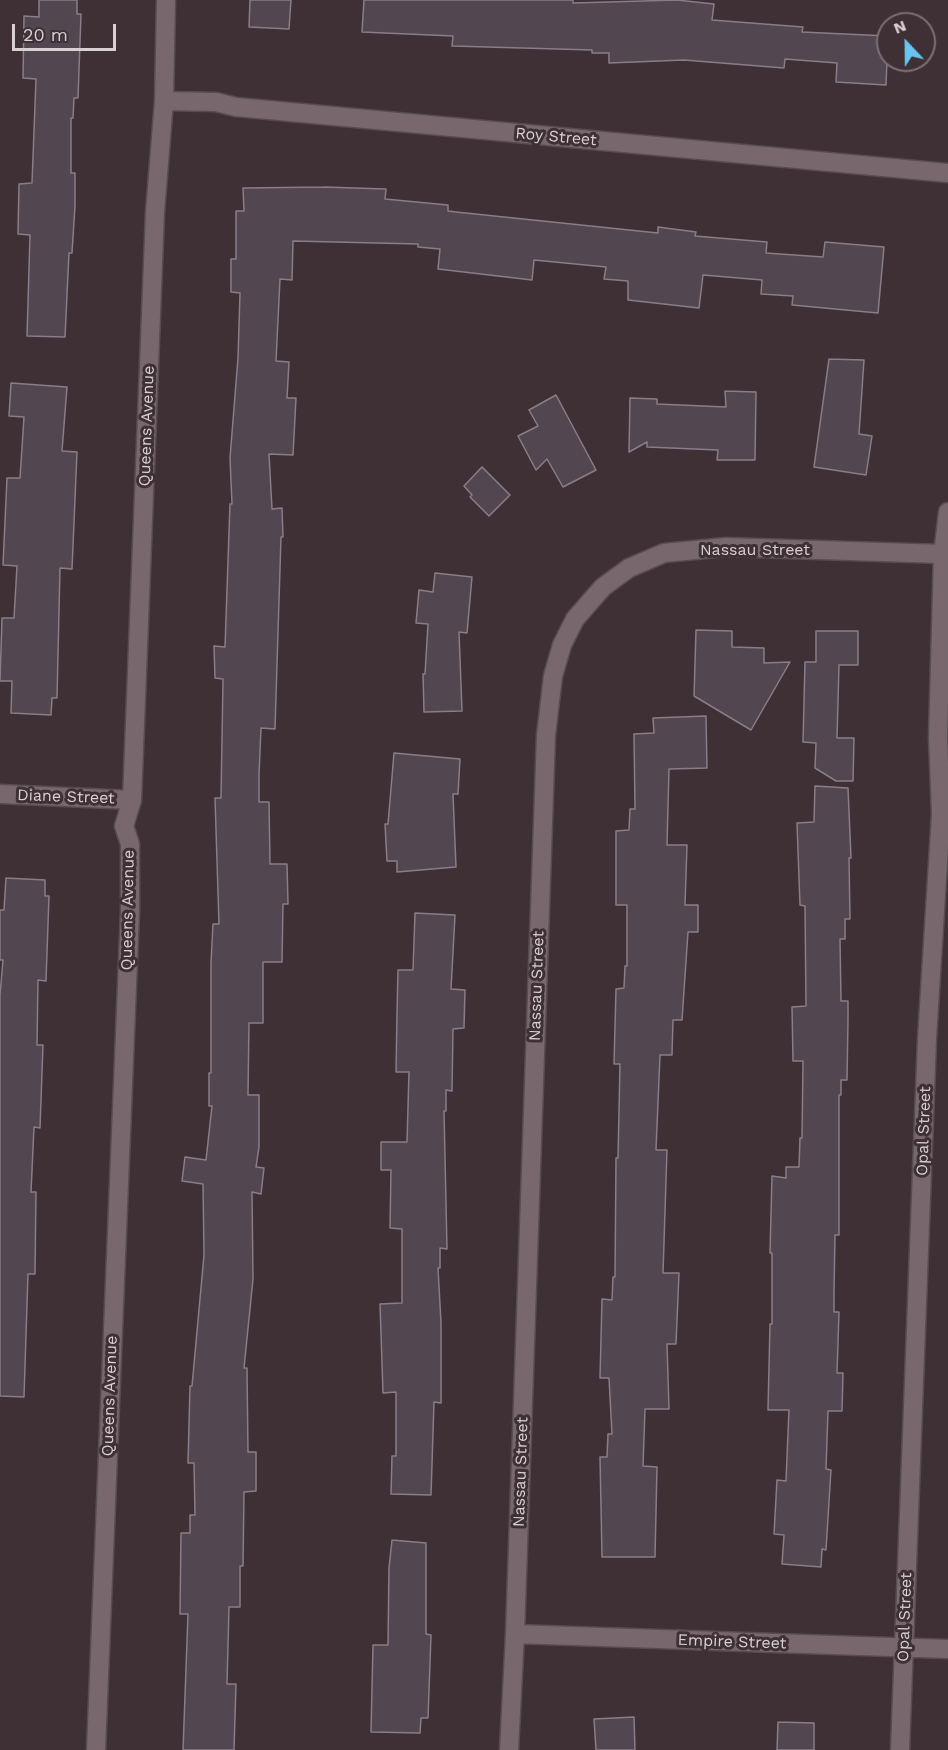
<!DOCTYPE html>
<html>
<head>
<meta charset="utf-8">
<style>
  body { margin:0 }
  #map { position:relative; width:948px; height:1750px; overflow:hidden; background:#3e3035; font-family:"Work Sans",sans-serif }
  canvas { display:block }
  .north { position:absolute; left:876px; top:12px; width:60px; height:60px; box-sizing:border-box; background:#3e3035; border:2px solid #7c7074; border-radius:50%; rotate:338deg; font-size:16px; font-weight:700; line-height:24px; text-align:center; color:#d9d0d3 }
  .north::after { content:''; display:block; margin:auto; width:21px; height:27px; background:#68c4f0; clip-path:polygon(50% 0,100% 100%,50% 72%,0 100%) }
  .scale { position:absolute; left:12px; top:24px; width:104px; height:27px; box-sizing:border-box; border:3px solid #d9d0d3; border-top:0; padding-left:8px; font-size:18px; line-height:21px; white-space:nowrap; color:#d9d0d3; -webkit-text-stroke:4px #3e3035; paint-order:stroke }
</style>
</head>
<body>
<div id="map">
<canvas width="948" height="1750"></canvas>
<div class="north">N</div>
<div class="scale">20 m</div>
</div>
<script>
const ctx = document.querySelector('canvas').getContext('2d');
ctx.lineJoin = 'round';
function paint(path, color) { ctx.fillStyle = color; ctx.fill(path, 'evenodd'); }
const shape = rows => new Path2D(rows.map(r => 'M' + r).join(''));
function stroke(path, color, width, dash) { ctx.strokeStyle = color; ctx.lineWidth = width; ctx.lineCap = dash ? 'butt' : 'round'; ctx.setLineDash(dash || []); ctx.stroke(path); }
function drawText(font, color, halo, rows, align = 'center') {
  ctx.font = font + ' "Work Sans",sans-serif'; ctx.lineWidth = 6; ctx.setLineDash([]); ctx.textBaseline = 'middle'; ctx.strokeStyle = halo; ctx.fillStyle = color; for (const [text, x, y, turn = 0] of rows) {
    ctx.save(); ctx.translate(x, y); ctx.rotate((+turn || 0) * Math.PI / 180); ctx.textAlign = isNaN(turn) ? turn : align; if (halo) ctx.strokeText(text, 0, 0); ctx.fillText(text, 0, 0); ctx.restore();
  }
}
const building = shape([
  [39,0,77,0,77,14,81,14,78,98,74,98,73,118,71,118,71,173,75,173,75,206,72,253,69,253,65,337,27,336,30,235,18,234,19,184,32,183,36,79,23,78,24,16,39,17,39,0],
  [250,0,291,0,289,29,249,27,250,0],
  [364,0,573,0,573,3,677,0,714,4,712,20,803,27,802,32,888,36,886,85,836,82,837,63,785,59,784,68,684,60,609,63,609,53,592,53,592,50,452,46,453,36,362,32,364,0],
  [324,187,386,189,385,199,448,205,448,211,456,212,658,233,658,227,696,232,695,236,767,242,766,253,823,257,825,242,884,247,878,313,792,305,793,296,761,294,762,280,703,275,699,308,628,300,628,281,604,279,606,267,534,260,532,280,438,269,440,249,418,247,418,244,293,241,292,280,280,279,276,361,289,362,287,398,296,398,293,455,269,454,272,509,282,508,283,537,281,537,275,729,261,728,259,775,259,802,269,802,270,864,287,864,288,904,283,904,282,962,263,962,263,1023,249,1023,248,1095,259,1095,259,1147,256,1167,264,1168,261,1194,252,1192,253,1279,244,1368,247,1368,248,1452,256,1452,256,1491,244,1492,243,1566,240,1566,240,1607,229,1607,227,1684,236,1684,234,1750,183,1750,188,1614,180,1614,181,1533,190,1533,190,1515,195,1515,194,1463,188,1463,190,1386,192,1386,204,1255,203,1184,182,1181,185,1157,206,1160,212,1106,209,1106,209,1073,211,1073,211,963,213,924,219,924,215,798,221,798,223,679,215,678,214,646,225,647,230,504,232,504,230,458,238,358,240,293,231,292,231,259,236,259,236,211,244,211,243,188,324,187],
  [829,359,864,360,859,434,872,436,866,475,814,467,829,359],
  [11,383,67,387,62,451,77,452,72,569,60,568,57,698,52,698,51,715,11,713,12,681,0,681,2,618,14,618,17,566,3,565,7,478,20,478,24,417,9,416,11,383],
  [725,391,756,392,755,460,717,460,718,450,647,447,647,442,629,452,630,398,657,399,657,404,726,407,725,391],
  [556,395,596,470,563,487,547,459,536,470,518,436,538,426,529,410,556,395],
  [482,467,510,495,489,516,470,497,472,495,464,486,482,467],
  [435,573,472,577,467,633,459,632,462,711,424,712,423,674,425,674,428,624,416,623,419,590,433,592,435,573],
  [696,630,732,631,732,647,764,648,764,663,790,662,751,730,694,696,696,630],
  [816,631,858,631,858,665,839,665,837,738,854,738,853,781,836,781,815,768,816,743,803,742,805,662,816,662,816,631],
  [706,716,707,768,669,769,667,845,687,845,685,905,698,905,698,932,688,932,682,1020,673,1020,672,1055,660,1055,656,1150,667,1150,663,1273,679,1273,676,1344,667,1344,669,1409,645,1409,643,1466,657,1467,655,1557,602,1557,600,1457,607,1457,608,1434,612,1434,609,1378,600,1378,602,1299,612,1300,613,1277,615,1277,616,1158,618,1158,620,1064,614,1064,616,989,624,988,625,966,627,966,627,905,616,905,616,831,629,830,630,809,635,809,634,734,654,733,653,718,706,716],
  [394,753,460,759,458,794,453,794,456,867,397,872,397,861,387,861,385,824,388,824,394,753],
  [815,786,848,788,851,858,849,858,850,919,845,919,845,939,840,939,841,1001,848,1001,848,1020,847,1080,841,1080,841,1095,839,1095,839,1235,835,1235,834,1292,834,1312,839,1312,837,1373,843,1373,842,1411,828,1411,826,1469,831,1470,826,1550,822,1549,821,1567,782,1564,784,1535,774,1534,777,1480,786,1481,789,1410,768,1410,770,1324,772,1324,772,1253,770,1253,772,1176,786,1178,786,1167,799,1167,800,1138,802,1138,803,1061,793,1061,792,1007,806,1006,805,906,800,905,797,823,814,822,815,786],
  [6,878,45,880,45,896,49,896,46,981,38,980,37,1045,43,1045,40,1128,34,1127,31,1192,36,1192,35,1274,28,1274,24,1397,0,1396,0,995,3,960,0,960,0,910,4,910,6,878],
  [415,913,455,915,451,989,465,990,464,1028,453,1029,452,1091,446,1090,446,1111,444,1111,447,1249,440,1248,440,1268,438,1268,441,1323,441,1403,434,1402,431,1495,391,1494,392,1456,396,1456,396,1392,383,1393,380,1304,402,1303,402,1229,390,1228,391,1170,381,1170,381,1142,407,1142,409,1072,396,1072,397,1014,398,970,413,970,415,913],
  [392,1540,426,1543,426,1634,431,1635,428,1718,421,1718,420,1733,371,1732,373,1645,388,1645,389,1568,392,1540],
  [634,1717,635,1750,596,1750,594,1719,634,1717],
  [778,1722,814,1723,814,1750,777,1750,778,1722]
]);
paint(building, '#524750');
stroke(building, '#8a7d88', 1.5);
const street = shape([
  [164,101,216,102,236,107,948,173],
  [0,794,132,800],
  [515,1634,948,1649],
  [96,1750,130,911,130,844,124,826,132,800,155,212,164,101,166,0],
  [509,1750,515,1634,546,735,553,676,562,645,575,619,603,587,629,568,664,553,726,547,943,554],
  [900,1750,927,1039,941,814,938,737,943,554,948,512]
]);
stroke(street, '#574c4f', 21);
stroke(street, '#78686d', 18);
drawText('16px', '#d9d0d3', '#3e3035', [
  ["Roy Street",556,137,5],
  ["Queens Avenue",147,426,-88],
  ["Nassau Street",755,550],
  ["Diane Street",66,797,2],
  ["Queens Avenue",128,910,-89],
  ["Nassau Street",537,986,-88],
  ["Opal Street",924,1131,-88],
  ["Queens Avenue",110,1396,-88],
  ["Nassau Street",521,1472,-88],
  ["Opal Street",905,1617,-88],
  ["Empire Street",732,1642,2]
]);
</script>
</body>
</html>
